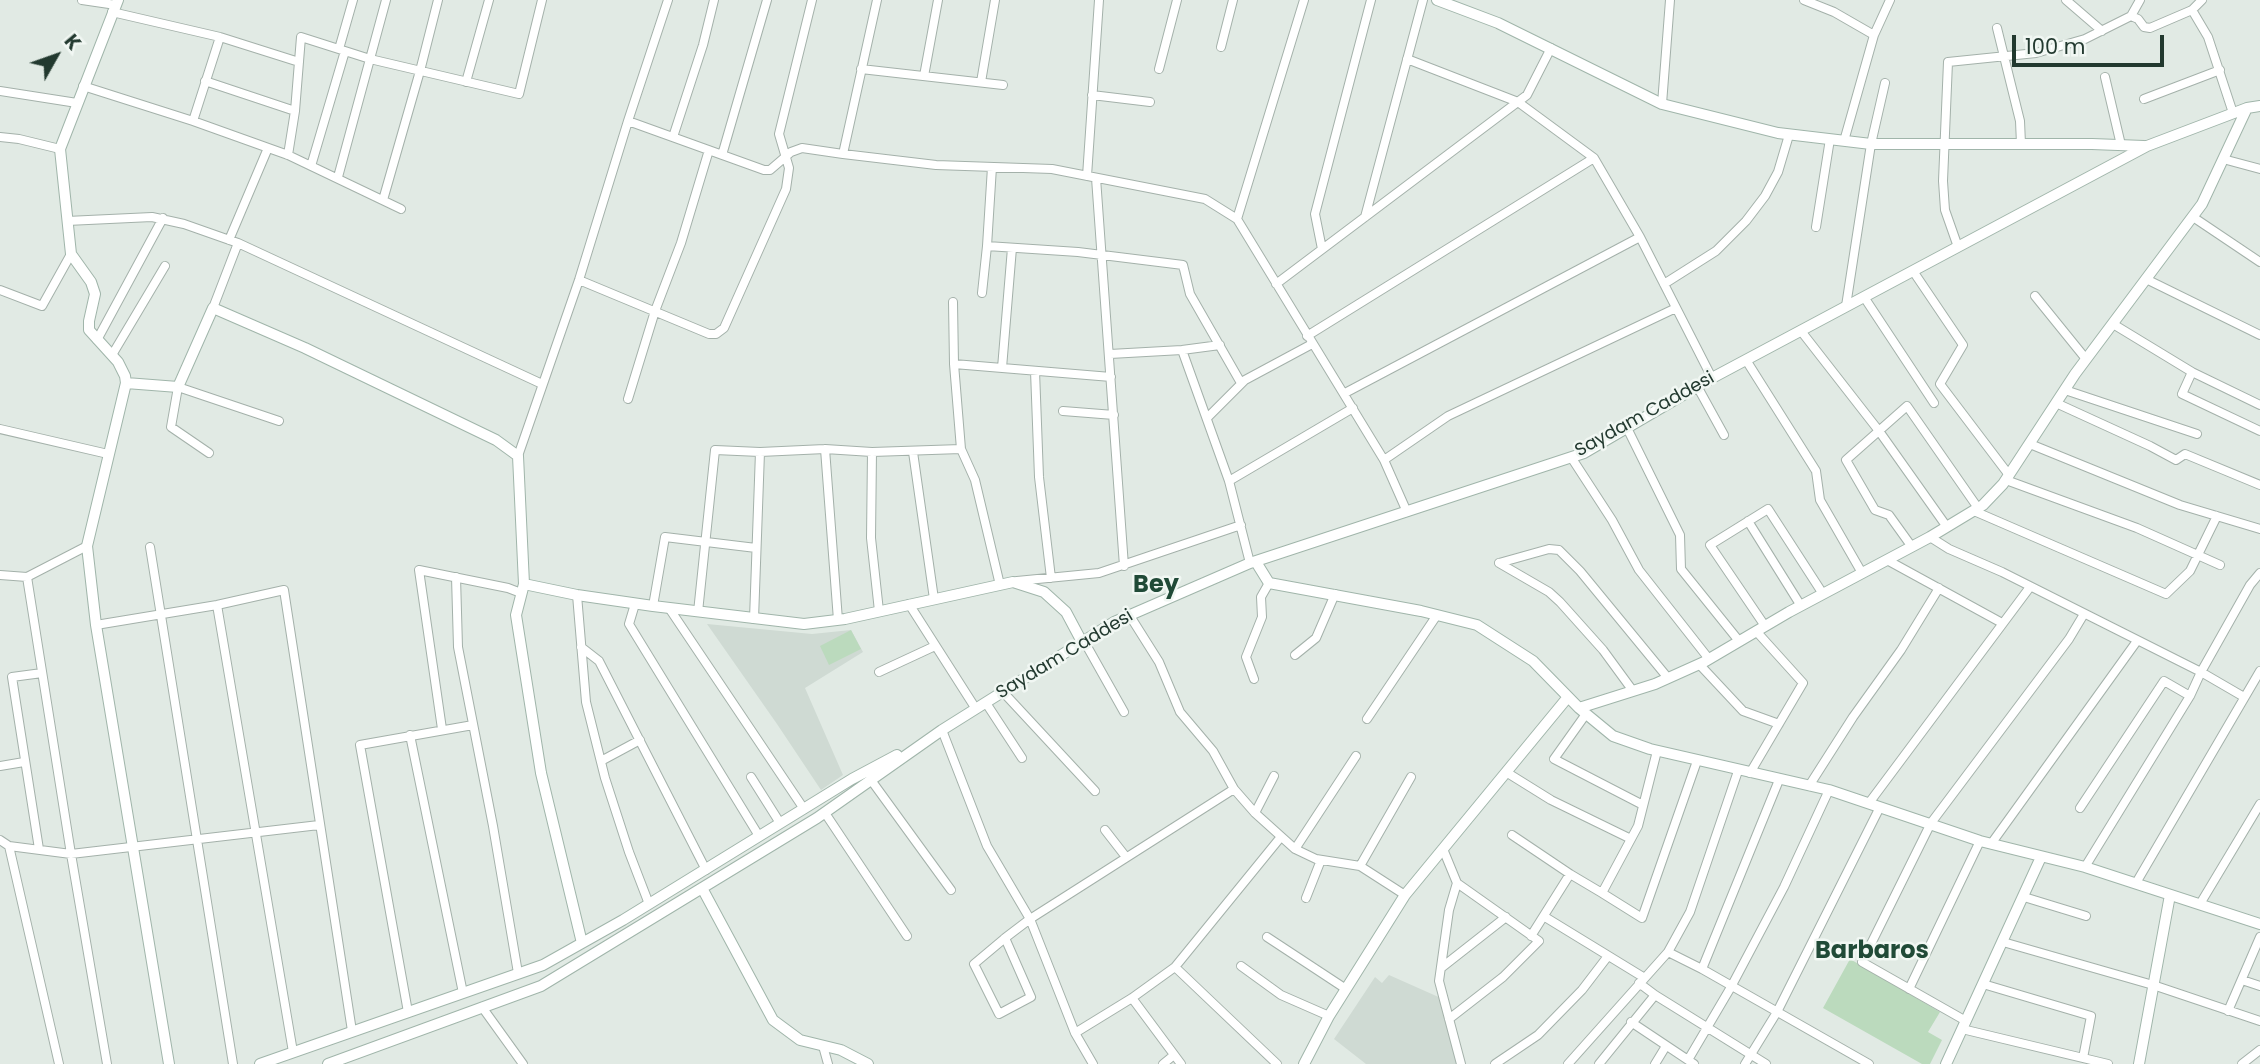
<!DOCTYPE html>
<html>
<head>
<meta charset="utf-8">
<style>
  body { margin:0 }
  #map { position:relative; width:2260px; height:1064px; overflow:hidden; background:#e1eae4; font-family:Poppins,sans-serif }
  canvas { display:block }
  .north { position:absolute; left:21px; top:21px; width:70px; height:70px; -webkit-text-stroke:5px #f1f7f3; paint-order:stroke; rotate:50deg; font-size:19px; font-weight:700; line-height:28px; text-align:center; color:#22392f }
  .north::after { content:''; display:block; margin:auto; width:24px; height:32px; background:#22392f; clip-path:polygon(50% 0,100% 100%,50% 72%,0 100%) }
  .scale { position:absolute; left:2012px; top:35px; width:152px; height:32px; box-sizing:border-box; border:4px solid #22392f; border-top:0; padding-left:9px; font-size:21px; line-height:24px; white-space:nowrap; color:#22392f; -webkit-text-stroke:5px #f1f7f3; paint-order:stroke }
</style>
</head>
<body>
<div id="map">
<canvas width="2260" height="1064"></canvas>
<div class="north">K</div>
<div class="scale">100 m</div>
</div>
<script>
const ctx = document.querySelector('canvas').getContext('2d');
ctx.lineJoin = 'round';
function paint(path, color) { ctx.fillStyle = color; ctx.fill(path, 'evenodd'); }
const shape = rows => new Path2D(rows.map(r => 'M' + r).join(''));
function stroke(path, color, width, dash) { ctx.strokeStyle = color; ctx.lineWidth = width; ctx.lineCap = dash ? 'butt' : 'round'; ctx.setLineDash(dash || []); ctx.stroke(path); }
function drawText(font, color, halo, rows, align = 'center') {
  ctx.font = font + ' Poppins,sans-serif'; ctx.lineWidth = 5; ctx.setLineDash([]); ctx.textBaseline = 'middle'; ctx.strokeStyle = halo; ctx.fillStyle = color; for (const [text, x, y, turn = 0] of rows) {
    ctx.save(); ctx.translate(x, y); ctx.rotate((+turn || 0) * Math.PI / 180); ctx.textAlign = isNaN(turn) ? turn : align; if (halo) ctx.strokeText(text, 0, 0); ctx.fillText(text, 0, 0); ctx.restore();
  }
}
paint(shape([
  [707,624,812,634,851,630,863,652,805,688,843,775,821,790,777,724],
  [1389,975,1443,999,1462,1064,1366,1064,1334,1039,1375,977,1382,983]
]), '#cfdad3');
paint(shape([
  [851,630,861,649,829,665,820,646],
  [1850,959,1940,1012,1928,1032,1942,1040,1930,1064,1922,1064,1823,1008]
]), '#bbdabd');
const street = shape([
  [82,0,116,5],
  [877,0,843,154,936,165,1052,169,1205,199,1237,219,1384,460,1407,512],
  [1804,0,1834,12,1874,35,1844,141],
  [2066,0,2102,31],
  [2192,10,2202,0],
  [112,12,220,37,299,62],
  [2131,16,2140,0],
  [1997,28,2020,121,2021,144],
  [1874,35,1890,0],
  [1221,47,1233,0],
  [339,49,353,0],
  [1407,59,1518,102,1594,158,1640,237,1712,378],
  [861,69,1003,85],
  [1159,69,1177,0],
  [924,76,938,0],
  [2105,77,2121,145],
  [205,81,295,111],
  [466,82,489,0],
  [981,82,995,0],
  [83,86,193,121,288,155,401,209],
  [0,91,77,103],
  [1092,95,1150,102],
  [2144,99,2220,70],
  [1662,104,1670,0],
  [193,121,220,37],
  [628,121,764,170,770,170,791,152,802,148,843,154],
  [0,137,19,139,60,149],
  [673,137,703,45,714,0],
  [288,155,295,111,301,37,370,59,519,94,542,0],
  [722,155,767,0],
  [2223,159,2260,169],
  [311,166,345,51],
  [1087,176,1099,0],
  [338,177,386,0],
  [1096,178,1124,566],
  [383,200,420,71,438,0],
  [1365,217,1423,0],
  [2193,217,2260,262],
  [1237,219,1304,0],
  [67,221,152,217,184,224,238,243,542,384],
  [1816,227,1830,139],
  [229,240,268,148],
  [987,246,1078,252,1183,265,1190,294,1241,383],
  [1958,247,1945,210,1943,181,1948,62,2036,53,2085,39,2131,16,2138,19,2144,27,2150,28,2192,10,2208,37,2233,113],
  [1322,249,1315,214,1371,0],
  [1913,271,1963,345,1940,384,2009,475],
  [2146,279,2260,335],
  [579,280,709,334,716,334,724,328,786,189,789,168,779,134,812,0],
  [1276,284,1527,95,1551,48],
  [1664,284,1716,251,1746,221,1765,196,1778,172,1789,135],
  [0,290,42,306,71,254],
  [982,293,987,246,992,167],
  [2035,296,2086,359],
  [1864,297,1934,403],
  [953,302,954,364,961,449,975,480,1000,585],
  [1846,306,1871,144,1885,83],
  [213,308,238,243],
  [2113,324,2192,372],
  [1801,331,1879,431,1947,527],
  [1307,336,1594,158],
  [97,340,163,218],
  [1182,350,1229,481,1250,563],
  [1110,354,1182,350,1220,345],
  [112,355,165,266],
  [1746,360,1816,471,1820,500,1862,573],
  [954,364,1111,377],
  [1002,368,1012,248],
  [1035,371,1039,477,1051,578],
  [1697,386,1724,435],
  [2065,390,2197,434],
  [1345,393,1640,237],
  [628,399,655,311,681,243,709,150],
  [2056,403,2150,446,2176,460,2185,454,2260,485],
  [2260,405,2192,372,2182,394,2260,431],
  [1063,411,1114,415],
  [1208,417,1245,380,1312,344],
  [1627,428,1680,535,1681,569,1739,641],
  [0,429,108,454],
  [2030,444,2180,505,2260,529],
  [825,449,838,620],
  [872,452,871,538,879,611],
  [913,452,934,599],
  [209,453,171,427,178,387,279,421],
  [518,456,579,280,628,121,668,0],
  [1571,457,1612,520,1639,570,1709,659],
  [1384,460,1448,416,1676,308],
  [2006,480,2137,528,2220,565],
  [1229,481,1353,408],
  [1974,511,2166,594,2190,571,2217,516],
  [1748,521,1801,606],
  [1930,537,1949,549,2002,572,2201,672,2244,697],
  [87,546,27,577,71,854,107,1064],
  [150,547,233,1064],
  [1912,547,1889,515,1875,510,1846,460,1907,406,1978,508],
  [1887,560,2002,623],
  [1499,563,1549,549,1559,550,1580,571,1668,678],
  [1499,563,1549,592,1560,602,1603,650,1633,691],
  [0,575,27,577],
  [456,577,458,647,493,826,518,973],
  [1017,581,1099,573,1241,525],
  [577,595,586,702,605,778,629,852,649,904],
  [635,604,629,624,759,836],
  [909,604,976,709],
  [217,605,293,1052],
  [653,606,665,537,756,548],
  [669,608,804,809],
  [698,612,715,450,760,452,825,449,872,452,961,449],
  [1130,616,1159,662,1180,712,1213,751,1234,789,1255,813,1295,849,1316,859,1360,866,1405,895],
  [754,619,760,452],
  [96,625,217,605,284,590,352,1031],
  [1765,626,1710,545,1768,509,1823,594],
  [1084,641,1124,712],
  [581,647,599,661,706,870],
  [1295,655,1316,638,1335,594],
  [1699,664,1743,711,1779,724],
  [879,672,935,646],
  [1254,679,1246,657,1262,617,1261,597,1269,583],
  [1003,692,1095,791],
  [986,703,1022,758],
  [1586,714,1554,759,1643,805],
  [1367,719,1437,615],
  [442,729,419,570,508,588,521,593],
  [942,730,987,846,1030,919,1075,1033,1093,1064],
  [410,735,463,993],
  [601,761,640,740],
  [0,766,24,762],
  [1506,772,1551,800,1631,839],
  [1750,773,1803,683,1756,631],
  [751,777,780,823],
  [871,780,951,890],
  [1809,786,1853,717,1901,650,1939,588],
  [1869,803,2030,587],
  [2080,808,2164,681,2190,696],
  [825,813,907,936],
  [1255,813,1274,776],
  [1105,830,1126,857],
  [1512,835,1570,874],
  [0,840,9,846,71,854,319,825],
  [1991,844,2137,641],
  [9,846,59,1064],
  [39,849,12,677,42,673],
  [1295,849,1356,756],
  [1443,849,1457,883,1449,910,1439,981,1461,1064],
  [1360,866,1411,777],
  [2085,867,2190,696,2201,672,2250,585,2260,573],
  [2136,883,2260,671],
  [1602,893,1642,918,1697,761],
  [2024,897,2086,916],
  [1306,898,1321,860],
  [2200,904,2260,804],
  [1545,917,1643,977],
  [1531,936,1570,874,1602,893,1638,826,1657,751],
  [1267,937,1346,989],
  [1005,938,1031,997,999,1014,974,964,1005,938,1030,919,1234,789],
  [2003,942,2153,985,2260,1021],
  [1668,952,1702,969,1869,1064],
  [1241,966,1281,995,1329,1016],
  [1175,967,1277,1064],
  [1441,968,1506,917],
  [1702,969,1779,780],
  [2242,980,2260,986],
  [1639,983,1655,995,1766,1064],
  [1983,984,2091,1016,2083,1058],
  [1909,989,1980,841],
  [1132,998,1181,1064],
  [482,1007,523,1064],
  [2228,1011,2260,937],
  [408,1012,360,745,473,725],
  [1449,1019,1503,977,1539,941,1457,883],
  [1966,1021,1862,962,1931,823,2069,639,2084,614],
  [1631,1022,1694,1064],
  [1962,1029,2108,1064],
  [1075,1033,1132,998,1175,967,1280,838],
  [823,1046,828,1064],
  [1688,1060,1731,987,1784,887,1829,790],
  [1163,1064,1174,1055],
  [1495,1064,1538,1035,1582,990,1608,956],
  [1568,1064,1668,952,1690,912,1738,771],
  [1599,1064,1655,995],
  [1655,1064,1666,1046],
  [1745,1064,1777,1012,1880,807],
  [2242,1064,2260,1050]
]);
const secondary = shape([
  [118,0,60,149,71,254,91,282,95,294,89,321,89,330,118,362,125,376,126,383,87,546,96,625,169,1064],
  [1437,0,1498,23,1662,104,1778,133,1871,144,2092,144,2144,146],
  [126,383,178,387,213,308,305,348,496,440,518,456,524,584,577,595,653,606,804,624,845,619,1013,582,1044,592,1066,612,1082,642],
  [1256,562,1269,583,1421,611,1477,625,1533,661,1579,708,1613,736,1650,749,1829,790,1980,841,2085,867,2260,924],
  [524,584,516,615,541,773,582,943],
  [1579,708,1655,684,1704,662,1789,612,1930,537,1983,505,2003,484,2075,374,2202,204,2247,108],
  [702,888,773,1020,800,1040,841,1050,868,1064],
  [260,1064,543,965,623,920,852,779,897,755],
  [328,1064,541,986,817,818,942,730,1114,622,1250,563,1584,453,1712,378,2147,146,2247,108,2260,106],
  [1304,1064,1329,1016,1405,895,1568,697],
  [1946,1064,2041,857],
  [2139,1064,2170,895]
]);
stroke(street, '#a4b1aa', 10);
stroke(secondary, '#a0b5aa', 12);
stroke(street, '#fff', 8);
stroke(secondary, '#fff', 10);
drawText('18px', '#22392f', '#f1f7f3', [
  ["Saydam Caddesi",1645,415,-29],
  ["Saydam Caddesi",1065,655,-31]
]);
drawText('bold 24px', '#204a37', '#f1f7f3', [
  ["Bey",1156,586],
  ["Barbaros",1872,952]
]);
</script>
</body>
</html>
